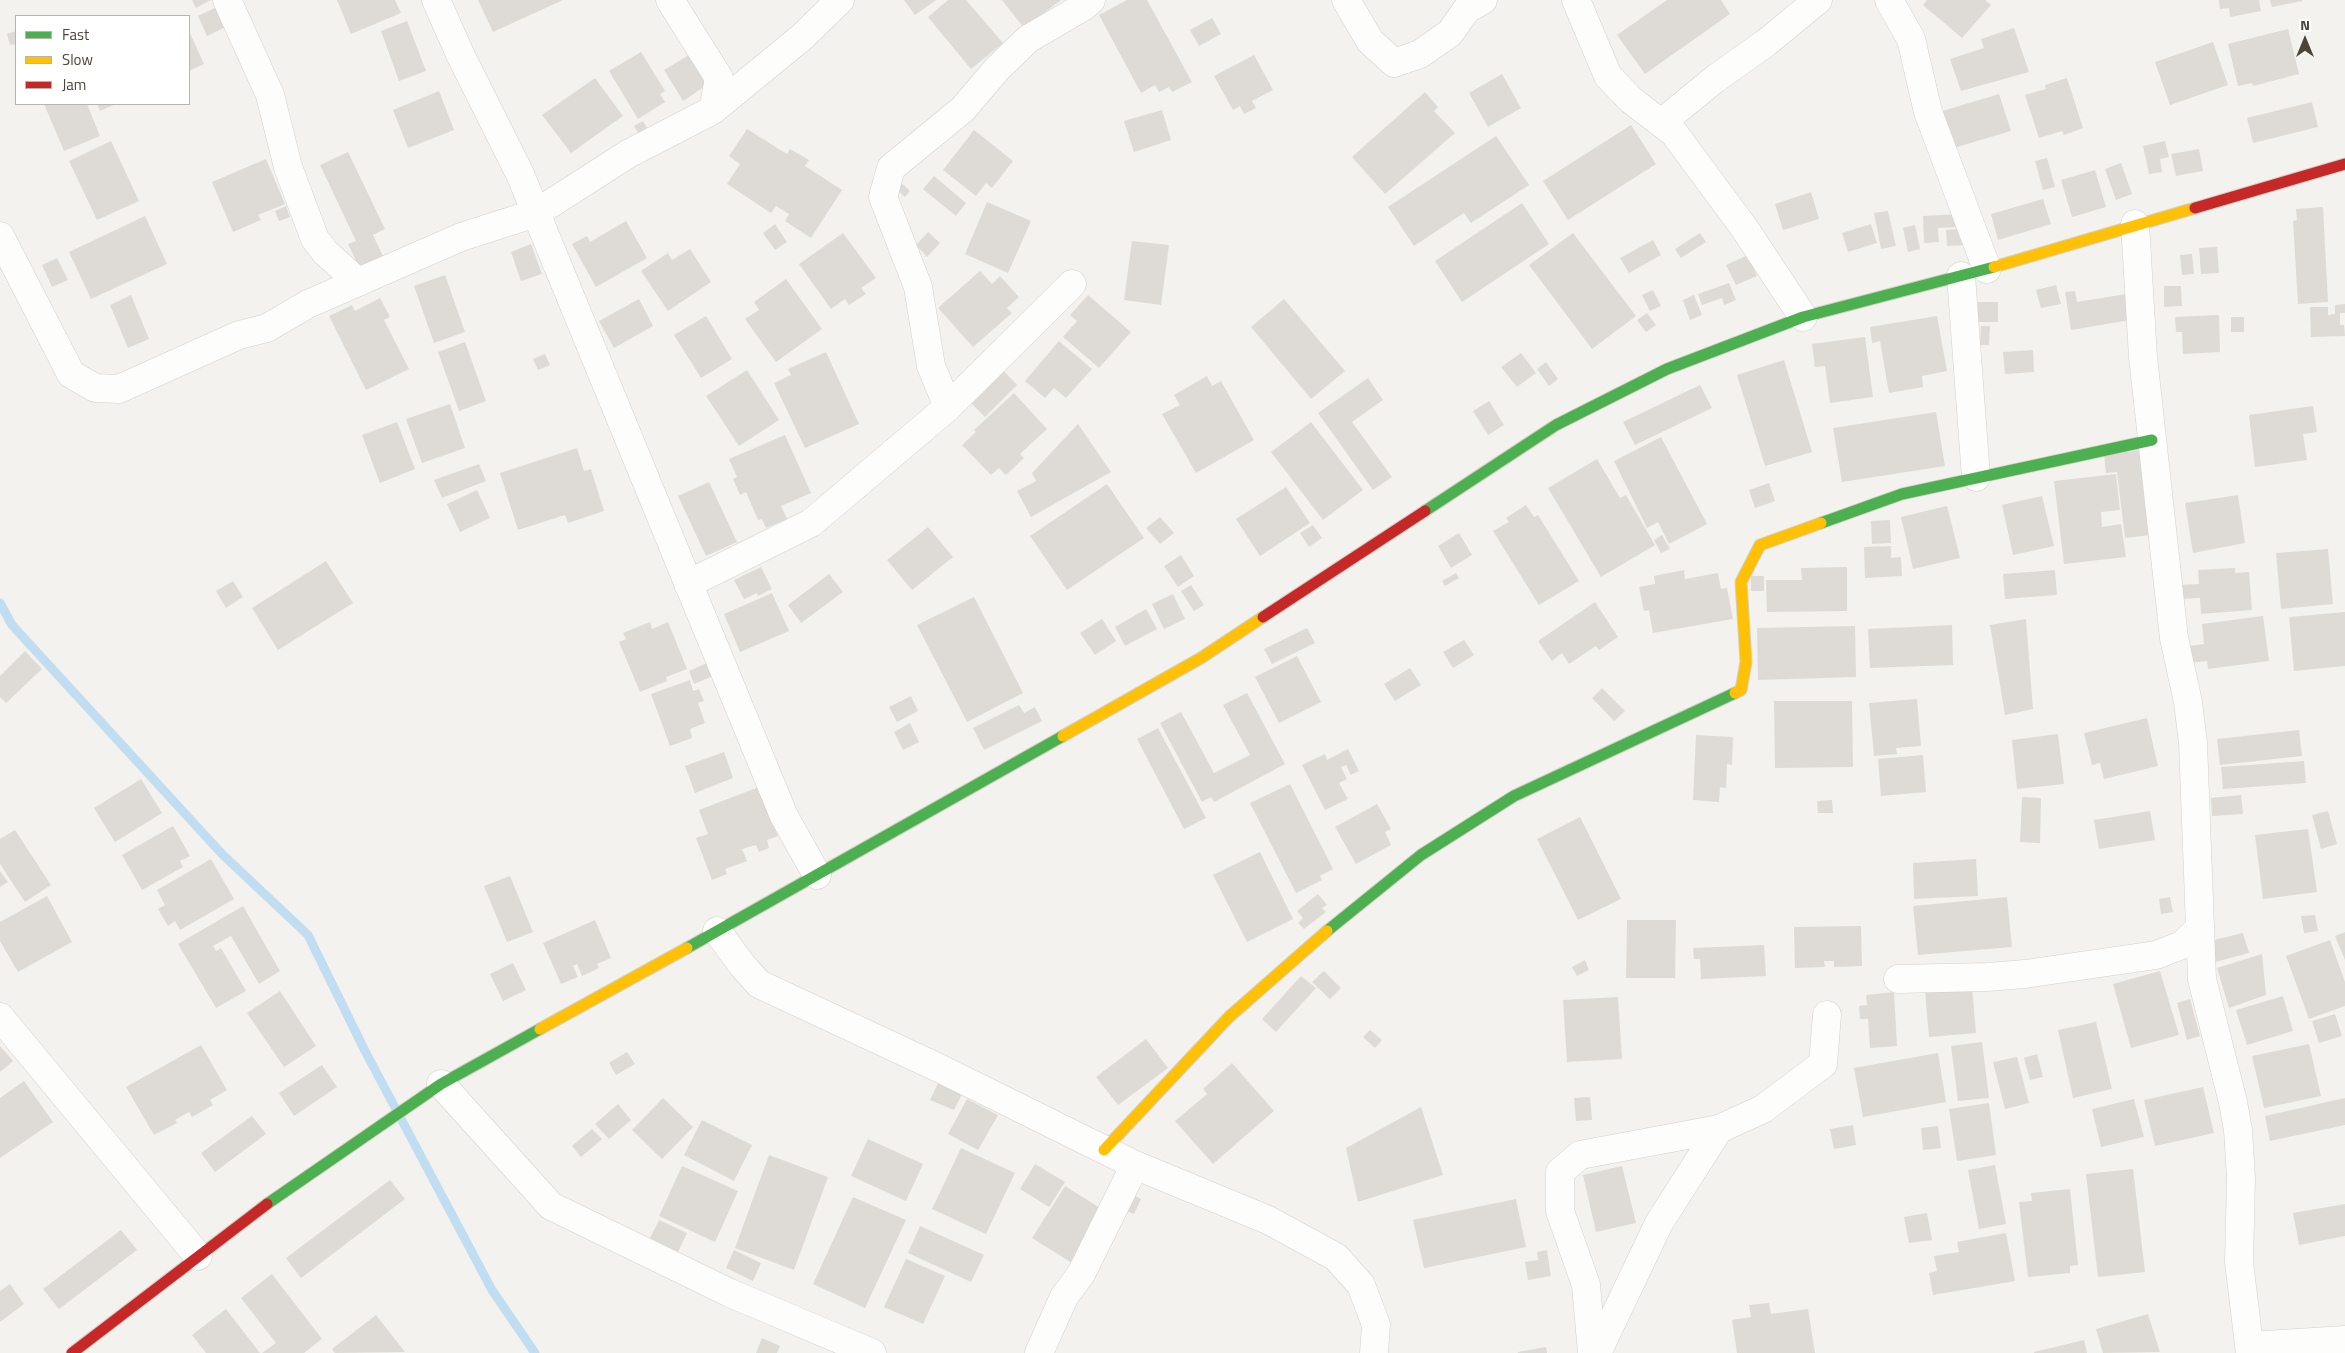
<!DOCTYPE html>
<html>
<head>
<meta charset="utf-8">
<style>
  body { margin:0 }
  #map { position:relative; width:2345px; height:1353px; overflow:hidden; background:#f4f2ee; font-family:"Titillium Web",sans-serif }
  canvas { display:block }
  .legend { position:absolute; left:15px; top:15px; width:175px; height:90px; box-sizing:border-box; background:#fff; border:1px solid #b7b4b0; margin:0; padding:6px 9px; list-style:none; font-size:15px; color:#4b4439 }
  .legend li { display:flex; align-items:center; gap:10px; height:25px }
  .legend b { width:25px; border:1px solid #b7b4b0 }
  .north { position:absolute; left:2280px; top:15px; width:50px; height:50px; -webkit-text-stroke:4px #fff; paint-order:stroke; rotate:0deg; font-size:14px; font-weight:700; line-height:20px; text-align:center; color:#4b4439 }
  .north::after { content:''; display:block; margin:auto; width:18px; height:22px; background:#4b4439; clip-path:polygon(50% 0,100% 100%,50% 72%,0 100%) }
</style>
</head>
<body>
<div id="map">
<canvas width="2345" height="1353"></canvas>
<ul class="legend">
<li><b style="height:6px;background:#4caf50"></b>Fast</li>
<li><b style="height:6px;background:#ffc107"></b>Slow</li>
<li><b style="height:6px;background:#c62828"></b>Jam</li>
</ul>
<div class="north">N</div>
</div>
<script>
const ctx = document.querySelector('canvas').getContext('2d');
ctx.lineJoin = 'round';
const shape = rows => new Path2D(rows.map(r => 'M' + r).join(''));
function stroke(path, color, width, dash) { ctx.strokeStyle = color; ctx.lineWidth = width; ctx.lineCap = dash ? 'butt' : 'round'; ctx.setLineDash(dash || []); ctx.stroke(path); }
function paint(path, color) { ctx.fillStyle = color; ctx.fill(path, 'evenodd'); }
stroke(shape([
  [0,603,12,625,222,854,308,935,365,1051,492,1290,535,1353]
]), '#c0ddf1', 9);
paint(shape([
  [192,0,211,0,196,8],
  [337,0,395,0,401,13,351,34],
  [478,0,563,0,493,32],
  [904,0,936,0,915,15],
  [948,0,966,0,1003,43,971,69,928,17],
  [1002,0,1061,0,1024,28],
  [1127,0,1147,0,1192,82,1172,92,1169,87,1159,92,1155,85,1141,93,1099,15],
  [1667,0,1721,0,1730,14,1645,74,1617,35],
  [1927,0,1985,0,1991,5,1962,38,1923,5],
  [2219,0,2259,0,2261,11,2230,17,2229,8,2220,9],
  [2270,0,2302,0,2302,1,2272,7],
  [223,4,232,24,207,36,198,16],
  [1212,18,1221,34,1199,46,1190,30],
  [407,21,426,71,399,81,381,31],
  [2014,28,2029,72,1961,91,1950,59,1984,48,1981,39],
  [2288,29,2299,74,2253,86,2252,83,2238,86,2228,44],
  [16,31,16,44,10,45,7,34],
  [189,31,204,64,189,71],
  [2213,42,2228,85,2170,105,2155,62],
  [641,52,665,91,660,94,665,102,638,119,609,71],
  [689,55,707,85,683,101,664,70],
  [1254,55,1273,90,1252,101,1256,108,1244,114,1240,106,1233,110,1214,76],
  [1502,74,1521,108,1488,127,1469,93],
  [595,78,623,116,571,153,542,115],
  [2067,78,2083,128,2064,135,2062,131,2039,138,2025,95,2046,89,2045,85],
  [439,91,454,130,408,148,393,110],
  [1425,92,1438,107,1434,111,1455,133,1385,194,1352,157],
  [1999,94,2011,131,1950,149,1939,112],
  [2312,102,2318,127,2253,143,2247,118],
  [44,104,87,104,100,136,64,151],
  [97,104,116,104,100,111],
  [1162,110,1171,140,1134,152,1124,121],
  [643,121,647,128,638,133,634,126],
  [1631,125,1656,164,1568,220,1543,181],
  [747,129,787,154,790,149,809,160,805,166,842,190,811,238,785,221,789,214,776,206,771,213,727,184,740,164,729,156],
  [974,130,1013,161,992,188,986,183,976,196,943,170],
  [1496,136,1529,185,1471,223,1464,213,1414,246,1388,207],
  [111,141,139,201,97,220,69,161],
  [2165,141,2169,157,2160,159,2162,172,2149,174,2143,146],
  [2199,149,2203,171,2176,176,2171,154],
  [348,152,385,229,373,235,383,256,359,267,348,244,356,241,320,165],
  [2047,158,2055,187,2043,190,2035,161],
  [266,159,285,204,258,215,261,220,233,232,212,182],
  [2121,163,2132,194,2116,200,2105,169],
  [2095,170,2106,207,2072,217,2061,180],
  [934,176,966,203,956,216,923,189],
  [897,179,910,191,905,197,891,185],
  [1811,192,1819,219,1783,230,1775,204],
  [2043,199,2051,224,1998,240,1991,214],
  [987,202,1031,221,1008,273,965,254],
  [1522,203,1549,244,1462,302,1435,261],
  [286,206,290,217,279,221,275,211],
  [2323,207,2328,302,2298,304,2293,221,2297,220,2296,209],
  [1888,211,1896,246,1881,249,1874,213],
  [1961,214,1961,227,1938,228,1939,242,1924,243,1923,216],
  [145,216,167,264,91,299,69,252],
  [626,221,647,258,596,287,572,244,587,236,590,242],
  [775,224,787,242,775,250,763,233],
  [1871,224,1877,243,1848,252,1842,233],
  [1915,225,1920,249,1908,252,1903,228],
  [1968,228,1969,245,1947,246,1946,230],
  [928,232,940,243,927,257,916,245],
  [843,233,876,278,861,288,866,294,849,305,845,299,831,309,799,264],
  [1573,233,1636,316,1592,349,1529,265],
  [1700,233,1706,242,1681,258,1675,249],
  [1653,240,1661,255,1629,273,1620,258],
  [1132,241,1169,245,1161,305,1124,300],
  [531,244,542,274,521,281,511,252],
  [2217,247,2219,273,2201,274,2199,248],
  [690,249,711,282,668,311,641,271,668,253,672,260],
  [2192,254,2194,274,2182,275,2180,255],
  [1748,255,1757,276,1736,285,1726,265],
  [57,258,68,280,52,287,42,265],
  [980,271,992,284,1000,276,1019,297,1007,308,1012,313,973,347,938,308],
  [445,275,465,332,434,343,414,286],
  [786,279,822,329,776,362,745,319,759,310,754,302],
  [1729,283,1736,300,1724,305,1722,298,1702,305,1698,294],
  [2056,285,2061,304,2041,308,2036,290],
  [2164,286,2181,286,2182,306,2164,307],
  [1653,290,1661,306,1650,311,1642,295],
  [2075,291,2077,302,2132,293,2136,319,2071,330,2065,292],
  [131,295,149,339,128,348,110,305],
  [1088,295,1131,332,1099,368,1063,337,1077,321,1070,315],
  [1694,295,1702,315,1690,320,1683,300],
  [380,298,390,317,384,320,409,369,366,390,329,316,352,305,355,311],
  [639,299,653,326,614,348,599,321],
  [1284,299,1345,371,1311,399,1251,327],
  [1978,302,1998,302,1998,322,1978,322],
  [2345,304,2345,313,2340,313,2340,325,2344,325,2345,336,2311,337,2310,307,2328,307,2328,315,2335,314,2335,305],
  [1647,313,1656,325,1646,332,1637,320],
  [2219,315,2220,352,2183,354,2182,332,2176,332,2175,317],
  [706,316,732,359,701,378,674,335],
  [1937,316,1947,371,1922,376,1923,387,1889,393,1880,341,1872,343,1870,327],
  [2231,317,2244,317,2244,332,2231,332],
  [1981,326,1990,326,1989,345,1980,345],
  [1865,337,1873,397,1830,403,1825,366,1815,367,1812,344],
  [1059,341,1092,369,1066,398,1054,388,1045,398,1025,381],
  [465,342,486,401,459,411,438,352],
  [2033,350,2034,372,2005,374,2003,352],
  [826,352,859,424,805,448,774,383,791,375,788,369],
  [1521,353,1536,373,1517,387,1501,367],
  [545,354,550,365,538,370,533,359],
  [1784,360,1812,452,1765,466,1737,375],
  [1546,362,1558,379,1549,386,1537,369],
  [1000,367,1017,385,985,417,967,399],
  [747,370,779,420,739,446,706,396],
  [1207,376,1212,386,1221,381,1254,440,1196,473,1162,414,1180,405,1174,395],
  [1368,378,1383,400,1352,422,1392,477,1373,490,1318,413],
  [1700,385,1712,408,1635,445,1623,422],
  [1014,393,1047,429,1020,454,1024,458,1006,475,999,468,991,475,962,445,976,432,974,430],
  [1489,401,1504,425,1488,435,1473,411],
  [450,404,465,448,422,463,406,419],
  [2313,406,2317,432,2303,434,2307,460,2255,467,2249,415],
  [1936,412,1945,466,1842,482,1833,428],
  [397,422,415,469,380,483,362,435],
  [1311,422,1363,490,1323,520,1271,452],
  [1078,424,1111,472,1031,517,1017,491,1036,481,1032,473],
  [785,435,811,493,781,506,787,519,766,528,762,519,758,520,746,492,740,495,733,479,737,477,729,459],
  [1661,437,1707,524,1669,544,1658,522,1647,528,1614,461],
  [577,448,584,471,591,469,604,511,568,523,565,515,518,530,500,473],
  [2141,450,2151,535,2125,538,2117,472,2106,473,2104,455],
  [1597,459,1620,498,1626,495,1655,545,1601,577,1548,488],
  [479,464,486,481,442,498,434,480],
  [2116,474,2120,510,2101,512,2102,527,2121,524,2126,557,2064,564,2054,481],
  [709,482,737,542,706,556,678,496],
  [1769,483,1775,501,1755,508,1749,490],
  [1107,484,1144,538,1067,590,1030,536],
  [1286,487,1310,523,1260,556,1236,519],
  [477,490,490,518,460,532,447,504],
  [2238,495,2245,543,2193,553,2185,503],
  [2042,496,2054,546,2013,555,2002,505],
  [1526,505,1534,517,1538,515,1579,581,1539,605,1493,531,1509,522,1506,518],
  [1947,506,1960,558,1913,569,1901,517],
  [1160,517,1174,533,1160,544,1146,528],
  [1890,520,1891,543,1872,544,1871,521],
  [1313,525,1322,538,1309,547,1300,533],
  [928,527,953,557,912,590,887,560],
  [1459,533,1472,555,1451,568,1438,546],
  [1662,535,1670,549,1661,553,1654,540],
  [1891,546,1891,558,1901,557,1902,576,1865,578,1864,547],
  [2328,549,2333,604,2281,609,2276,553],
  [1181,555,1194,576,1178,587,1164,566],
  [326,561,353,603,278,650,252,608],
  [761,567,772,589,758,596,757,593,744,599,734,580],
  [1847,567,1847,611,1767,612,1766,580,1802,580,1801,568],
  [2235,568,2235,573,2249,572,2252,610,2201,614,2200,598,2181,599,2180,585,2199,584,2198,570],
  [1684,570,1685,579,1718,573,1721,589,1727,588,1733,619,1653,633,1649,610,1644,611,1639,587,1655,584,1654,576],
  [2055,570,2057,595,2005,599,2003,574],
  [1456,573,1459,578,1445,586,1442,581],
  [829,574,843,592,801,623,788,605],
  [1751,576,1764,576,1764,591,1751,591],
  [233,581,243,597,226,608,216,591],
  [1191,585,1204,605,1194,611,1181,591],
  [772,593,789,631,740,652,724,614],
  [1173,594,1185,619,1164,629,1152,604],
  [974,597,1023,693,967,722,917,625],
  [1595,602,1618,637,1599,650,1596,646,1569,664,1562,653,1552,661,1538,641],
  [1146,609,1157,629,1125,646,1115,627],
  [2345,612,2345,666,2294,671,2289,617],
  [2263,616,2269,661,2208,669,2207,661,2190,663,2188,646,2204,644,2202,624],
  [1102,619,1116,641,1095,655,1080,633],
  [2026,619,2033,709,2005,715,1990,625],
  [650,622,652,629,668,622,687,669,666,677,667,681,640,692,619,642,626,639,623,633],
  [1952,625,1953,665,1870,668,1868,629],
  [1855,626,1856,677,1758,680,1757,628],
  [1307,628,1315,643,1272,664,1264,649],
  [1464,640,1474,655,1453,668,1443,652],
  [25,651,42,669,6,703,0,697,0,676],
  [1297,656,1321,702,1279,723,1255,677],
  [707,663,713,676,694,684,689,671],
  [1410,668,1421,685,1395,701,1384,684],
  [690,680,693,691,699,689,704,701,698,703,705,723,690,729,692,738,670,746,651,694],
  [1602,688,1625,711,1614,721,1592,698],
  [1247,693,1285,764,1214,802,1211,797,1202,802,1160,723,1181,712,1214,773,1250,755,1223,705],
  [911,696,918,711,897,722,889,707],
  [1917,699,1921,746,1896,748,1897,754,1874,756,1869,703],
  [1774,701,1852,701,1853,767,1775,768],
  [1019,705,1024,713,1035,707,1042,721,984,750,973,728],
  [2147,718,2158,766,2104,779,2100,763,2092,765,2084,733],
  [910,723,919,742,903,750,894,732],
  [1158,728,1206,818,1184,829,1137,739],
  [2299,730,2302,756,2220,765,2217,739],
  [2058,734,2064,784,2017,789,2012,740],
  [1696,735,1733,737,1732,765,1727,764,1726,788,1720,787,1719,802,1693,800],
  [1348,749,1359,771,1351,775,1346,765,1341,767,1347,779,1339,783,1348,799,1325,810,1302,765,1325,754,1327,760],
  [724,752,733,778,695,793,685,766],
  [1923,755,1926,792,1881,796,1878,759],
  [2304,761,2306,783,2223,789,2221,767],
  [141,779,162,813,115,842,94,808],
  [1290,784,1333,869,1320,876,1322,880,1296,893,1250,803],
  [759,787,778,836,767,840,769,848,759,852,756,845,742,849,747,861,725,869,727,874,712,880,696,838,708,834,699,810],
  [2241,795,2243,814,2212,816,2211,798],
  [2022,797,2041,798,2040,843,2020,842],
  [1832,800,1833,813,1818,813,1817,801],
  [1377,804,1391,829,1385,832,1391,845,1356,864,1335,827],
  [2150,811,2155,840,2099,849,2094,820],
  [2328,811,2337,844,2321,849,2312,815],
  [1580,817,1621,899,1578,920,1537,839],
  [173,826,190,856,180,861,183,867,142,890,122,855],
  [2308,829,2317,892,2263,899,2255,835],
  [15,830,51,885,25,902,0,864,0,839],
  [1260,852,1293,919,1247,942,1213,875],
  [211,859,234,899,180,930,175,921,168,926,158,909,165,905,157,890],
  [1976,859,1978,896,1914,899,1913,863],
  [0,871,8,882,0,887],
  [510,876,533,932,507,942,484,886],
  [1318,894,1327,905,1322,908,1326,912,1304,929,1298,923,1303,918,1297,911],
  [47,896,72,942,18,972,0,941,0,922],
  [2007,897,2012,947,1918,955,1913,906],
  [2170,897,2173,912,2161,914,2159,899],
  [243,906,280,971,259,984,231,936,213,946,216,951,221,948,246,991,216,1008,178,944],
  [2315,915,2318,931,2304,933,2301,916],
  [595,920,611,958,597,964,599,968,582,976,577,964,573,966,578,977,561,984,543,943],
  [1627,920,1676,920,1675,978,1626,978],
  [1861,926,1862,966,1834,967,1834,961,1824,961,1825,967,1795,968,1794,927],
  [2345,932,2345,960,2335,936],
  [2243,933,2249,953,2215,962,2210,941],
  [2330,940,2345,982,2345,1006,2309,1019,2286,956],
  [1764,945,1766,976,1701,979,1700,959,1694,959,1693,948],
  [2262,954,2266,995,2229,1008,2217,968],
  [1585,960,1589,970,1577,976,1572,967],
  [513,963,526,990,503,1001,490,974],
  [1324,971,1341,988,1330,999,1312,982],
  [2160,971,2179,1035,2131,1048,2113,984],
  [1301,976,1316,988,1276,1032,1262,1019],
  [1972,987,1976,1033,1929,1037,1925,991],
  [280,991,316,1046,284,1067,247,1013],
  [1894,992,1897,1046,1870,1048,1868,1019,1860,1019,1859,1006,1867,1005,1866,995],
  [2283,996,2293,1031,2247,1045,2236,1010],
  [1618,997,1622,1059,1567,1062,1563,1000],
  [2190,999,2200,1036,2187,1040,2177,1003],
  [2335,1014,2342,1036,2319,1043,2312,1021],
  [2096,1022,2112,1089,2073,1098,2058,1030],
  [1370,1030,1382,1040,1375,1048,1363,1037],
  [1146,1039,1168,1068,1118,1105,1096,1077],
  [1982,1042,1989,1098,1958,1101,1951,1046],
  [2309,1044,2321,1096,2264,1108,2252,1056],
  [201,1045,227,1090,210,1100,213,1105,192,1117,189,1112,175,1120,177,1123,154,1135,126,1087],
  [0,1046,13,1061,0,1072],
  [627,1052,635,1064,616,1075,609,1063],
  [1938,1053,1946,1102,1863,1117,1854,1068],
  [2037,1054,2043,1077,2030,1080,2024,1058],
  [2017,1057,2029,1103,2005,1109,1993,1062],
  [1232,1063,1274,1111,1213,1164,1175,1121,1207,1094,1203,1089],
  [322,1065,337,1087,294,1116,279,1093],
  [940,1079,964,1090,954,1110,930,1100],
  [24,1081,53,1122,0,1158,0,1098],
  [2203,1087,2214,1133,2155,1146,2144,1100],
  [1590,1097,1592,1120,1576,1121,1574,1098],
  [663,1098,693,1127,662,1159,632,1130],
  [2345,1098,2345,1125,2270,1141,2265,1116],
  [967,1099,998,1115,978,1150,948,1134],
  [2134,1099,2144,1137,2101,1147,2092,1109],
  [1989,1103,1996,1155,1957,1161,1949,1109],
  [618,1104,631,1120,609,1139,595,1124],
  [1421,1107,1443,1175,1358,1202,1346,1148],
  [252,1116,266,1134,215,1172,201,1153],
  [702,1120,752,1145,734,1181,684,1155],
  [1853,1125,1856,1145,1834,1149,1830,1129],
  [1938,1126,1941,1148,1923,1150,1921,1128],
  [592,1129,602,1139,581,1157,572,1146],
  [868,1139,923,1164,906,1201,851,1176],
  [961,1148,1015,1173,986,1234,932,1209],
  [769,1155,828,1177,794,1270,735,1248],
  [1035,1164,1065,1182,1049,1207,1020,1189],
  [1995,1165,2006,1224,1979,1229,1968,1170],
  [682,1166,738,1191,715,1242,659,1216],
  [1622,1166,1636,1223,1596,1232,1583,1175],
  [2133,1169,2145,1272,2098,1277,2086,1174],
  [390,1180,405,1199,301,1278,286,1258],
  [1065,1186,1105,1211,1072,1263,1032,1238],
  [2070,1189,2078,1265,2070,1266,2070,1273,2028,1277,2019,1202,2032,1201,2031,1193],
  [1132,1194,1141,1199,1134,1214,1124,1210],
  [853,1197,906,1220,865,1308,813,1284],
  [1516,1199,1526,1247,1424,1268,1413,1220],
  [2345,1204,2345,1236,2299,1245,2293,1213],
  [1927,1213,1932,1240,1909,1243,1904,1217],
  [659,1220,687,1233,678,1252,650,1238],
  [920,1226,984,1255,971,1282,908,1253],
  [121,1230,137,1250,59,1309,43,1289],
  [2006,1233,2015,1281,1933,1295,1929,1273,1937,1271,1934,1256,1959,1252,1957,1242],
  [734,1250,761,1263,753,1281,726,1268],
  [1547,1250,1551,1276,1528,1280,1525,1262,1538,1260,1537,1252],
  [906,1259,945,1276,923,1324,884,1307],
  [272,1274,322,1339,304,1353,262,1353,276,1343,241,1298],
  [10,1284,24,1304,0,1322,0,1291],
  [1769,1303,1771,1314,1808,1309,1815,1353,1737,1353,1732,1320,1751,1317,1749,1305],
  [226,1309,260,1353,206,1353,192,1335],
  [2148,1314,2160,1352,2103,1353,2096,1329],
  [376,1315,405,1352,335,1353,332,1349],
  [762,1338,780,1346,777,1353,756,1353],
  [2084,1340,2087,1353,2034,1353,2034,1352],
  [1546,1347,1547,1353,1518,1353,1518,1352]
]), '#dedbd6');
const street = shape([
  [227,0,270,95,288,167,315,239,325,252,358,282],
  [436,0,460,54,520,174,784,816,817,875],
  [670,0,719,78,713,110],
  [1346,0,1370,41,1394,63,1420,54,1450,33,1467,9,1483,0],
  [1576,0,1608,76,1631,100,1674,133,1745,229,1803,317],
  [1889,0,1911,39,1928,112,1987,269],
  [1661,123,1715,79,1767,42,1818,0],
  [2135,224,2143,357,2174,638,2188,702,2193,743,2202,979,2233,1102,2238,1130,2241,1178,2239,1262,2250,1353],
  [0,236,71,374,95,388,119,389,239,335,267,328,308,304,461,237,536,213,628,154,713,110,802,37,840,0],
  [1961,276,1976,477],
  [948,407,931,366,918,287,883,197,891,168,963,109,997,69,1028,39,1083,7,1091,0],
  [688,584,811,523,948,407,1072,284],
  [717,931,742,965,759,984,941,1069,1135,1165,1081,1274,1064,1297,1039,1353],
  [1898,979,1987,977,2025,974,2156,955,2182,945,2199,929],
  [0,1017,198,1256],
  [441,1084,551,1206,730,1293,872,1353],
  [1135,1165,1268,1220,1336,1257,1361,1285,1376,1325,1374,1353],
  [2249,1346,2345,1340],
  [1592,1353,1586,1285,1560,1211,1560,1172,1580,1155,1719,1129],
  [1597,1353,1659,1223,1719,1129,1763,1109,1823,1064,1827,1015]
]);
const fast = shape([
  [1425,511,1556,425,1667,369,1803,317,1994,267],
  [1821,523,1902,494,2152,440],
  [1327,931,1421,855,1514,796,1735,693],
  [687,948,1063,736],
  [267,1204,441,1084,540,1029]
]);
const slow = shape([
  [1994,267,2195,208],
  [1735,693,1741,690,1746,662,1741,582,1760,545,1821,523],
  [1063,736,1201,658,1263,617],
  [540,1029,687,948],
  [1104,1150,1229,1017,1327,931]
]);
const jam = shape([
  [2195,208,2345,164],
  [1263,617,1425,511],
  [72,1353,267,1204]
]);
stroke(street, '#d2d0cb', 29);
stroke(fast, '#d3cfc5', 13);
stroke(slow, '#d3cfc5', 13);
stroke(jam, '#d3cfc5', 13);
stroke(street, '#fdfdfc', 28);
stroke(fast, '#4caf50', 11);
stroke(slow, '#ffc107', 11);
stroke(jam, '#c62828', 11);
</script>
</body>
</html>
